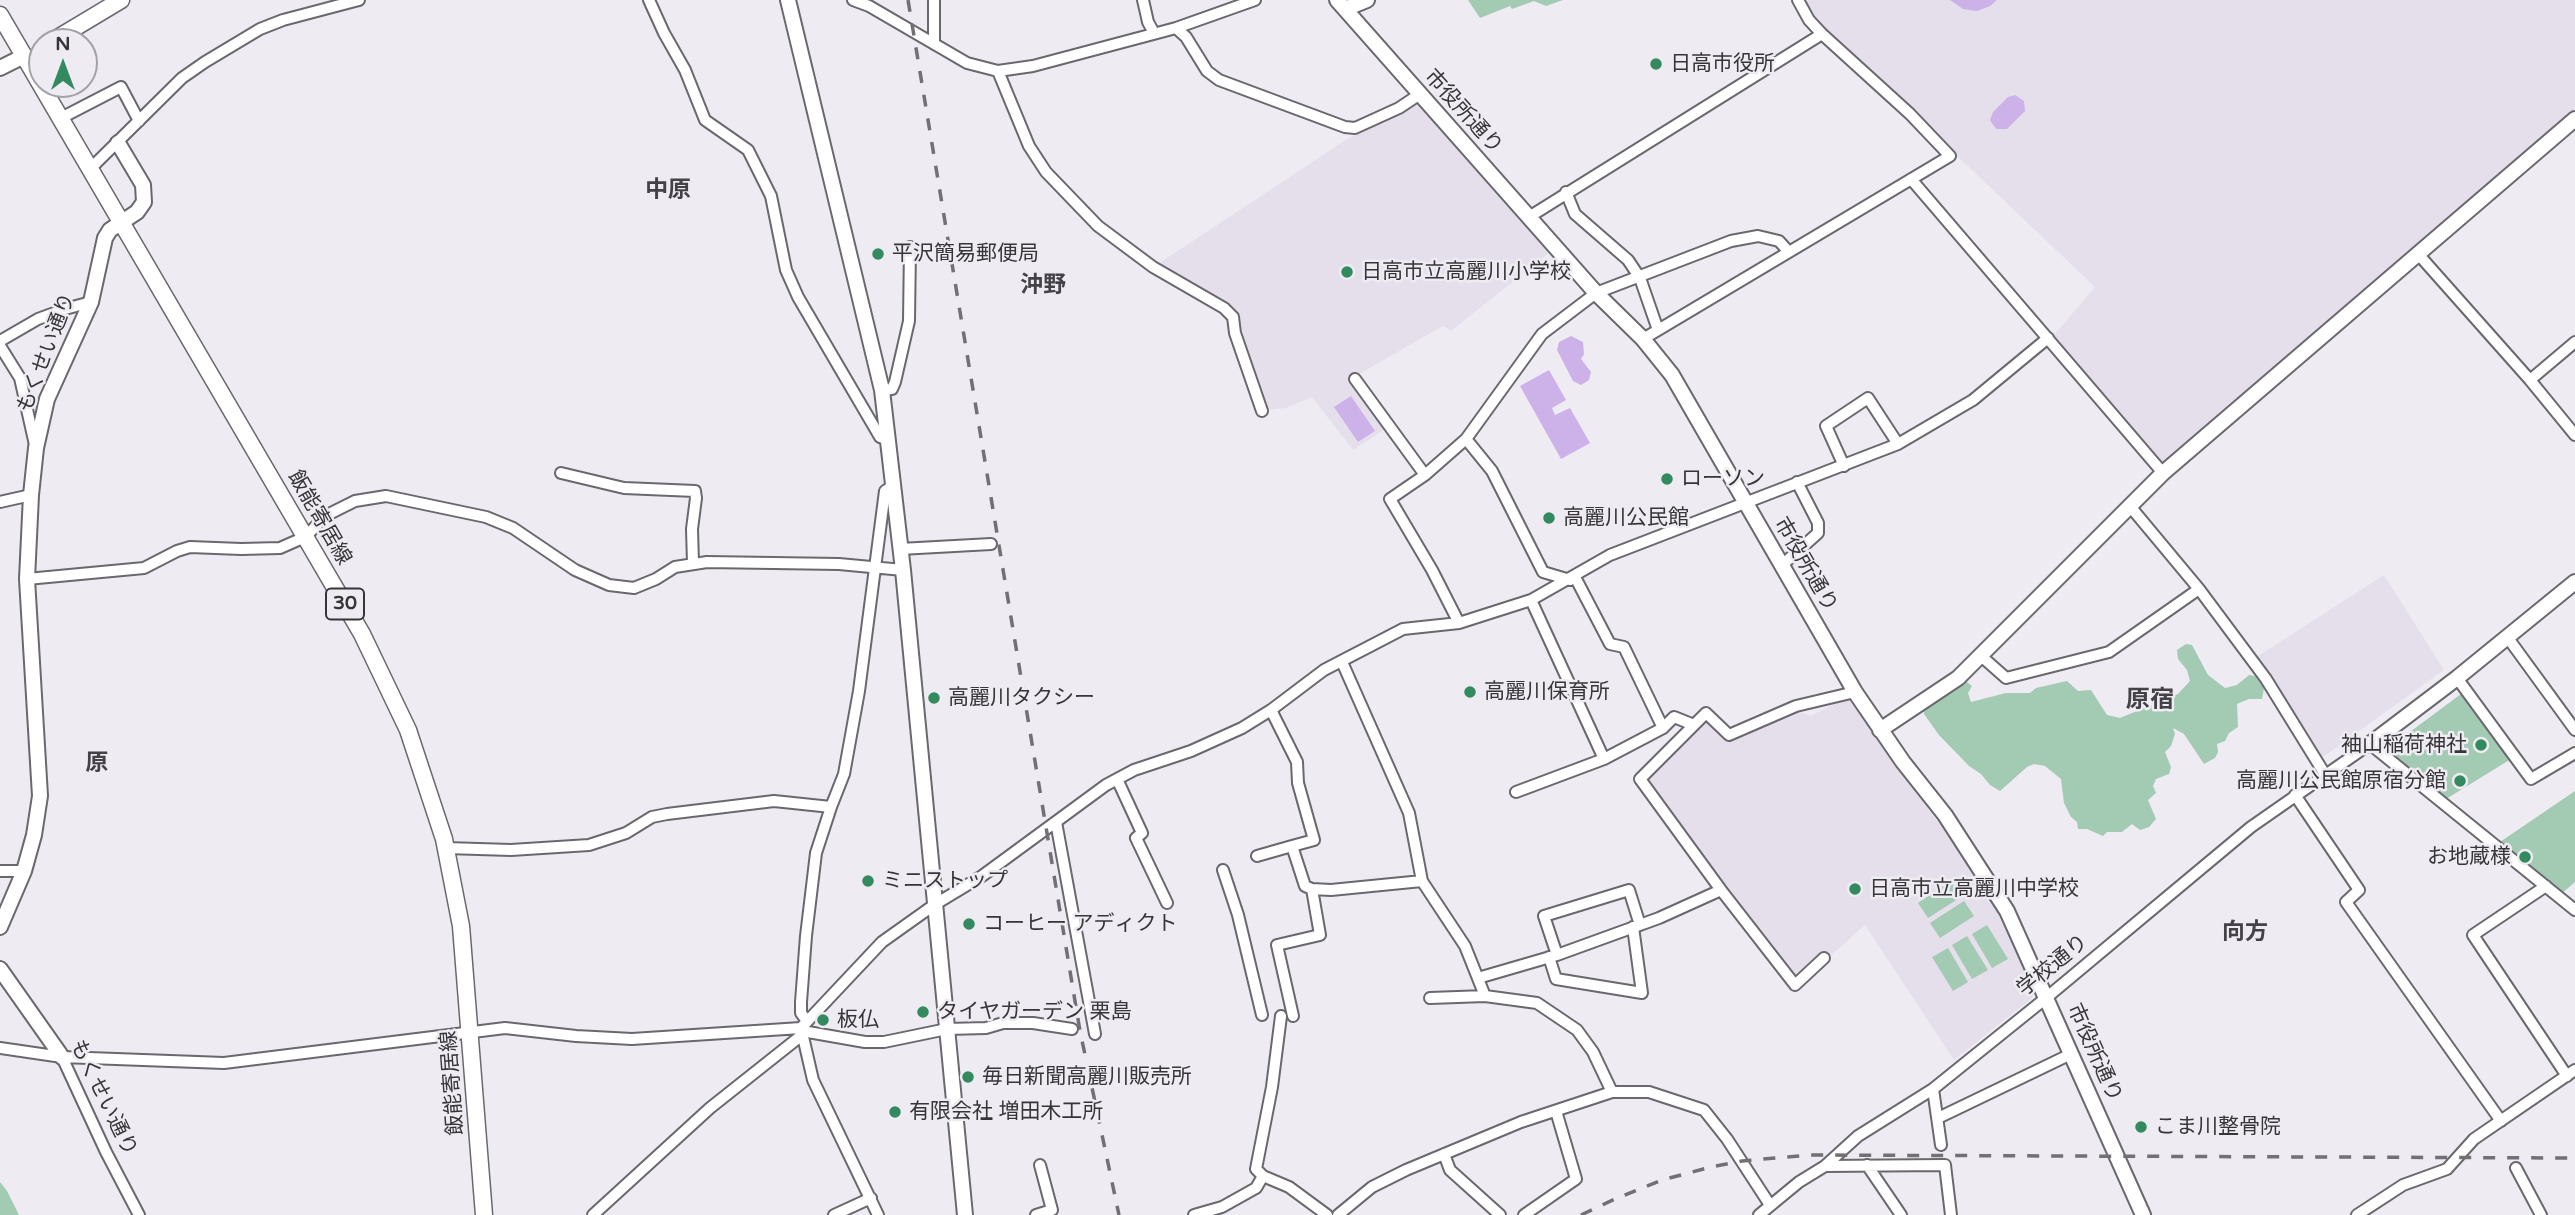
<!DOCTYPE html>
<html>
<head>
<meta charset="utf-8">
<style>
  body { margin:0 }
  #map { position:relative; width:2575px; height:1215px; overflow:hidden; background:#eeebf2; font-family:"Varela Round",sans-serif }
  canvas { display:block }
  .north { position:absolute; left:28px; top:28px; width:70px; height:70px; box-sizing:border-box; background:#eeebf2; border:2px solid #a4a2a7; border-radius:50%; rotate:0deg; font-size:19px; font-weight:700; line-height:28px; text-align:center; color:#363537 }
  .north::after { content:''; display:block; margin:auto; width:24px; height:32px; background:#338a5f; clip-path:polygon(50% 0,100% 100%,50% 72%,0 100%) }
</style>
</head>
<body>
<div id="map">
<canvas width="2575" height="1215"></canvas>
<div class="north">N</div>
</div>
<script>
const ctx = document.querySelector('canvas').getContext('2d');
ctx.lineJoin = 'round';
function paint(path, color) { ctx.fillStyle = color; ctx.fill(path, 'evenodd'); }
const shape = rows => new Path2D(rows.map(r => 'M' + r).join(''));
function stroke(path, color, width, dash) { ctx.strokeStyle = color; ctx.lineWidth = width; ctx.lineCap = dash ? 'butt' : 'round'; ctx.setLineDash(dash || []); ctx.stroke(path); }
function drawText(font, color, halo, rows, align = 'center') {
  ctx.font = font + ' "Varela Round","Noto Sans JP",sans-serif'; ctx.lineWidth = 5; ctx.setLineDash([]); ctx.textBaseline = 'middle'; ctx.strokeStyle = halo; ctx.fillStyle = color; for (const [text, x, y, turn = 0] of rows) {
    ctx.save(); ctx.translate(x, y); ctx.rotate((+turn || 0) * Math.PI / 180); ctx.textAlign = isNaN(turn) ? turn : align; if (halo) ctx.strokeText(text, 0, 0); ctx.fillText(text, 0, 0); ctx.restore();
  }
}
paint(shape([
  [1807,0,2575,0,2575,108,2419,247,2164,463,2053,336,2095,287,1952,151,1910,106,1814,20,1807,7],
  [1418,104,1550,252,1451,331,1443,326,1354,377,1387,428,1353,450,1312,397,1286,408,1265,410,1237,331,1236,315,1158,264,1347,139,1395,115,1399,116],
  [2384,575,2444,670,2320,759,2255,658],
  [1848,698,1971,868,1996,910,2034,992,2032,998,1954,1060,1865,925,1828,958,1794,979,1646,784,1646,778,1704,720,1709,719,1729,739,1797,711,1810,716]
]), '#e5dfec');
paint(shape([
  [1468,0,1563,0,1546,6,1534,1,1512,9,1510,6,1480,18],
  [2186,644,2192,645,2208,675,2225,688,2237,685,2249,675,2255,676,2264,688,2262,699,2249,699,2237,704,2238,727,2229,733,2225,741,2217,744,2218,752,2215,758,2204,764,2184,734,2173,728,2175,734,2171,746,2165,752,2171,767,2169,774,2156,779,2153,786,2156,793,2148,800,2156,819,2149,827,2140,830,2132,824,2122,832,2107,832,2103,836,2087,829,2078,829,2077,822,2071,817,2064,803,2061,779,2045,766,2034,764,2027,767,2000,791,1990,785,1981,774,1969,766,1939,735,1924,714,1924,707,1963,679,1972,686,1968,693,1971,702,2006,693,2030,693,2036,688,2067,681,2078,691,2091,690,2107,715,2120,718,2178,694,2190,681,2187,670,2178,659,2177,650],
  [2461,694,2465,695,2511,759,2446,799,2383,752],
  [2575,791,2575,882,2560,895,2497,844],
  [1951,881,1961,897,1928,918,1918,903],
  [1964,901,1974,916,1940,938,1930,923],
  [1987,925,2008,959,1992,968,1972,934],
  [1967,936,1988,970,1972,979,1952,945],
  [1948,948,1968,982,1953,991,1932,957],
  [0,1182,7,1191,19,1215,0,1215]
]), '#a3cab2');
paint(shape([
  [1950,0,1997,0,1990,6,1977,11,1963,9],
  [2015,95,2024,101,2025,111,2007,129,1996,129,1990,120,1993,112,2008,97],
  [1571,336,1583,342,1584,354,1581,359,1591,372,1589,380,1581,385,1573,381,1557,350,1559,342],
  [1549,370,1566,400,1552,408,1555,415,1570,408,1590,443,1561,459,1520,386],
  [1351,396,1375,431,1358,442,1334,407]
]), '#cdb2ea');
const street = shape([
  [649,0,664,33,685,70,705,120,748,150,771,196,786,270,798,297,880,437,889,440],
  [853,0,869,6,967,63,998,71,1033,66,1176,28,1255,0],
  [934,0,934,44],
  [1143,0,1148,22,1154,33],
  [1176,28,1186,37,1207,71,1219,80,1345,127,1355,128,1399,108,1420,94],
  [998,71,1029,146,1046,172,1098,226,1153,267,1224,308,1233,317,1235,333,1262,411],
  [61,118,121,87,139,121],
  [90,169,182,78,205,62,260,29,283,20,359,0],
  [1911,179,2163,473],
  [1566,192,1575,214,1628,260,1640,278,1658,330],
  [1529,217,1822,34],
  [2419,255,2530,380],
  [1643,339,1950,156,1910,114,1822,34,1809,20,1798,0],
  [0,341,38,319,65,309,91,302],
  [2575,342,2530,380,2575,435],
  [0,346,20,378,35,445],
  [1355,379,1425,475],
  [882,390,892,389,895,382,909,321,910,247],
  [1466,439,1492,471,1543,572,1570,580],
  [1844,466,1826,426,1868,398,1898,444],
  [561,473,624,488,695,491,696,498,692,529,693,563],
  [0,502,31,495],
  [2129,505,2199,589,2266,679,2326,776],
  [900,549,991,544],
  [1781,566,1818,533,1818,523,1797,482],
  [1575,577,1610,644,1624,647,1663,728],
  [27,579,144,568,177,551,190,547,241,549,280,548,305,537,327,515,355,501,386,496,486,517,513,528,575,570,609,585,634,588,656,579,675,567,707,562,839,564,903,570],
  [1531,600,1604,759],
  [1459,623,1432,570,1390,499,1425,475,1466,439,1542,334,1596,293,1731,241,1758,236,1779,241,1789,252],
  [2508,638,2575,730],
  [1980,655,2006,678,2109,652,2199,589],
  [1342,662,1409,813,1422,881,1465,946,1485,996],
  [2457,678,2531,779,2575,753],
  [1271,710,1297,762,1298,783,1314,840,1292,846,1305,886,1312,889,1331,890,1422,881],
  [1117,779,1142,833,1136,838,1167,903],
  [1516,792,1604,759,1663,728,1674,717,1694,725],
  [2295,795,2359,890,2346,902,2501,1121],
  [1056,822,1095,1034],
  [446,848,511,850,589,845,626,833,652,817,667,814,774,801,831,807],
  [1257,856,1292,846],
  [1223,870,1238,915,1262,1015],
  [0,871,24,871],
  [2546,886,2473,935,2567,1076],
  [1557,955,1544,916,1629,890,1640,925],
  [1549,957,1556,979,1642,993,1633,927],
  [1824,958,1795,985,1721,890,1640,779,1706,713,1729,735,1796,706,1855,692],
  [1478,978,1557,955,1659,918,1721,890],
  [1430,998,1485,996,1537,1003,1577,1030,1593,1052,1612,1092],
  [1281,1016,1272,1087,1256,1169,1263,1176,1289,1187,1327,1215],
  [1293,1016,1277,945,1320,935,1312,889],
  [807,1021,801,1013,801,1002,806,936,816,853,831,807,844,774,859,691,885,491,894,485],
  [0,1048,62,1057,224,1063,505,1028,576,1036,632,1039,801,1028,808,1032,865,1042,884,1042,947,1029,986,1028,1003,1023,1033,1023,1072,1029],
  [62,1057,106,1152,139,1215],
  [1933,1089,1941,1145],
  [1938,1118,2071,1054],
  [1444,1154,1450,1170,1500,1215],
  [1867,1165,1901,1215],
  [1825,1166,1945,1165,1951,1215],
  [2516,1168,2541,1215],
  [593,1215,710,1108,802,1035],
  [834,1215,871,1198],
  [878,1215,813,1080,801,1028,882,942,934,905,982,876,1106,785,1134,770,1191,751,1242,728,1271,710,1324,670,1403,629,1459,623,1531,600,1610,555,1898,444,1973,400,2048,338],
  [1036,1215,1052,1210,1040,1165],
  [1194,1215,1222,1207,1256,1188,1263,1176],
  [1338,1215,1372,1187,1406,1170,1521,1122,1612,1092,1649,1092,1704,1110,1727,1139,1770,1205],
  [1524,1215,1576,1179,1556,1111],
  [1759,1215,1799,1182,1825,1166,1858,1136,1933,1089,2046,998,2251,827,2370,744,2575,910],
  [2357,1215,2403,1185,2447,1169,2474,1139,2575,1070]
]);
const secondary = shape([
  [788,0,882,390,903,570,965,1215],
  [1337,0,1596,293,1643,339,1672,375,1855,692,1903,762,1945,815,2007,911,2143,1215],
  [1345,9,1367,0],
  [0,68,24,56],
  [1880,730,1958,678,2163,473,2575,119],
  [2370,744,2457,678,2575,582],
  [0,927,24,871,34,835,40,796,27,579,31,495,36,448,47,399,91,302,105,238,110,230,137,212,144,202,143,185,118,143],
  [0,969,62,1057]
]);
const primary = shape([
  [0,15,362,634,408,730,444,839,461,926,484,1215],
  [51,42,121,0]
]);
stroke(street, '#6a686e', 14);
stroke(secondary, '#6a686e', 18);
stroke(primary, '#6a686e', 19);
stroke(street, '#fff', 10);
stroke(secondary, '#fff', 14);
stroke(primary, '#fff', 16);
stroke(shape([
  [908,0,1080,1031,1119,1215],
  [1581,1215,1615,1199,1662,1180,1711,1167,1742,1161,1810,1155,2575,1158]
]), '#727074', 3.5, [12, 12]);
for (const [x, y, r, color] of [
  [1656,64,7,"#338a5f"],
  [878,254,7,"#338a5f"],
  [1347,272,7,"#338a5f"],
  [1667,479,7,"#338a5f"],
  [1549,518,7,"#338a5f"],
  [1470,692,7,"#338a5f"],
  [934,698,7,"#338a5f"],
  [2481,745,7,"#338a5f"],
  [2460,781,7,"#338a5f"],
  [2525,857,7,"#338a5f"],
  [868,881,7,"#338a5f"],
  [1855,889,7,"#338a5f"],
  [969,924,7,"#338a5f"],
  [923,1012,7,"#338a5f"],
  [823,1020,7,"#338a5f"],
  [968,1077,7,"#338a5f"],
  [895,1112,7,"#338a5f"],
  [2141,1127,7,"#338a5f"]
]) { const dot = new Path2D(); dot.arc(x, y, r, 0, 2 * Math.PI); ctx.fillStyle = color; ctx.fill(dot); stroke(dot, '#eeebf2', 2.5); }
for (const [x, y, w] of [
  [345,604,38]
]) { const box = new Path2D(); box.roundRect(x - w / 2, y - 15.5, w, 31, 5); ctx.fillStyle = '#eeebf2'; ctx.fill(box); stroke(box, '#363537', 2); }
drawText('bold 19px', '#363537', null, [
  ["30",345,604]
]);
drawText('21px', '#363537', '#eeebf2', [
  ["日高市役所",1670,64],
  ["平沢簡易郵便局",892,254],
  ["日高市立高麗川小学校",1361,272],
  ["ローソン",1681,479],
  ["高麗川公民館",1563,518],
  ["高麗川保育所",1484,692],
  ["高麗川タクシー",948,698],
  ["袖山稲荷神社",2467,745,"right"],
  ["高麗川公民館原宿分館",2446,781,"right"],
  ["お地蔵様",2511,857,"right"],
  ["ミニストップ",882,881],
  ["日高市立高麗川中学校",1869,889],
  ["コーヒー アディクト",983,924],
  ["タイヤガーデン 栗島",937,1012],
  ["板仏",837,1020],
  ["毎日新聞高麗川販売所",982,1077],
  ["有限会社 増田木工所",909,1112],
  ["こま川整骨院",2155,1127]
], 'left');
drawText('21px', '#363537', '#eeebf2', [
  ["市役所通り",1463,112,48],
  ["もくせい通り",47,353,-69],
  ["飯能寄居線",319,518,60],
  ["市役所通り",1805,565,60],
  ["学校通り",2053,966,-39],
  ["市役所通り",2094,1053,66],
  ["飯能寄居線",453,1083,-94],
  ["もくせい通り",103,1098,64]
]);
drawText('bold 23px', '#444247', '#eeebf2', [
  ["中原",668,191],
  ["沖野",1043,286],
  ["原",97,764],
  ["向方",2245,933]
]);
drawText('bold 24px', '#444247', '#eeebf2', [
  ["原宿",2150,701]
]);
</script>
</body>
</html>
